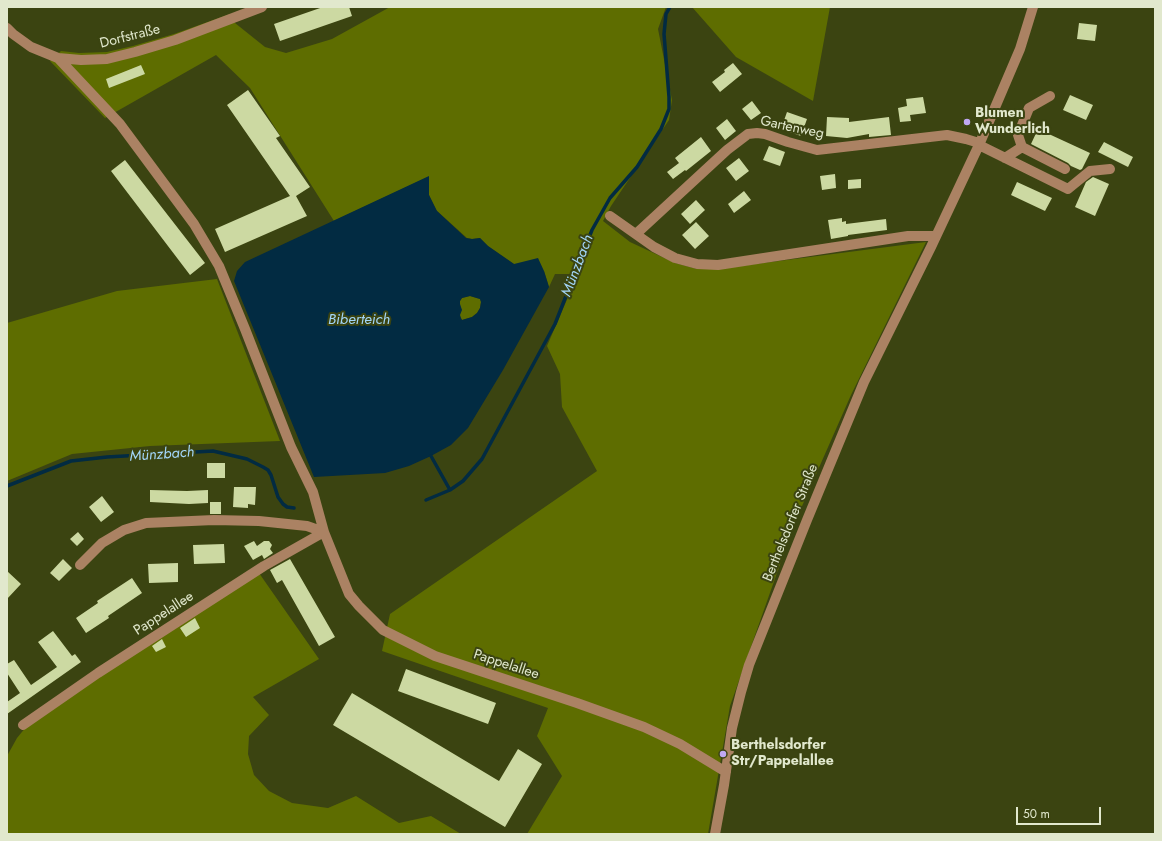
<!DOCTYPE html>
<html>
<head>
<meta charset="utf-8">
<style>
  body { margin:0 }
  #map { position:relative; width:1162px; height:841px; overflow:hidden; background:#3b4411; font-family:Jost,sans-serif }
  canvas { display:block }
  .frame { position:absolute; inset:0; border:8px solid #e1e8cd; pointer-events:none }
  .scale { position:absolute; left:1016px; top:807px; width:85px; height:18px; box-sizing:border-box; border:2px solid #e1e8cd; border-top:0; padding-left:5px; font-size:12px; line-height:14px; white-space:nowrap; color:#e1e8cd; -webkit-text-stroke:3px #3b4411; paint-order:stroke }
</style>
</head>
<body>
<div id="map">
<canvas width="1162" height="841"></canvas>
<div class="frame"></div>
<div class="scale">50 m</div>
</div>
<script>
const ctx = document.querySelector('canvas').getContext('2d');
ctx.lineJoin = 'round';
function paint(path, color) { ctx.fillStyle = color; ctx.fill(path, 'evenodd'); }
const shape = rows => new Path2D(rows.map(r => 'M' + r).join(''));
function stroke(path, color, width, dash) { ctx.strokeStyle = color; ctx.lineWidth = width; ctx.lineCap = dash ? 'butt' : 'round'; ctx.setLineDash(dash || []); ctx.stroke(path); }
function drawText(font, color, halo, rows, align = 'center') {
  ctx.font = font + ' Jost,sans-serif'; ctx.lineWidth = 4; ctx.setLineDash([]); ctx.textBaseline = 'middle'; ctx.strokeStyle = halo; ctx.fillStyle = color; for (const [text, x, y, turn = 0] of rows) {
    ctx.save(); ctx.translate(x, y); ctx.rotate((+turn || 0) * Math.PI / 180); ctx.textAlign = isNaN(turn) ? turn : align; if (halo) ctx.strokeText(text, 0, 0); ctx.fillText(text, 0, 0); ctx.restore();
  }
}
paint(shape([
  [390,7,666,7,658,29,672,100,669,120,611,206,603,221,630,242,675,263,697,269,717,269,926,242,851,395,795,522,730,706,708,834,527,834,562,776,537,736,548,708,382,651,390,614,597,471,562,407,560,374,547,346,578,274,555,274,549,287,544,271,514,264,488,246,480,238,472,239,467,238,436,210,429,195,428,177,334,221,250,88,216,55,105,118,50,61,61,51,79,53,107,52,133,46,174,34,230,14,235,23,265,47,286,53,332,39],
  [692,7,830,7,813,101,736,57],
  [217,279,280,441,150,446,72,454,7,481,7,323,117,291],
  [470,296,480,299,481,302,480,308,477,313,472,317,462,320,460,318,460,301,462,298],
  [259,573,319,659,253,697,269,715,249,736,248,754,254,775,269,791,292,803,328,808,356,796,399,823,431,816,461,834,7,834,7,756,17,738,26,727,97,677]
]), '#5e6d00');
paint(shape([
  [429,176,429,195,437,211,466,238,472,239,480,238,488,246,514,264,538,258,544,271,549,287,503,370,468,428,451,445,431,456,409,466,385,473,314,477,234,281,237,271,245,262],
  [470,296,480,299,481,302,480,308,477,313,472,317,462,320,461,318,460,315,462,310,460,304,460,301,462,298]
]), '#022b42');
stroke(shape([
  [431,456,450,490],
  [7,486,71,461,107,457,213,451,247,459,263,467,268,470,271,475,278,497,283,504,287,507,294,508],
  [426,500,450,490,463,481,482,459,555,324,592,230,610,198,637,167,661,129,669,109,669,97,664,34,666,14,670,7]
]), '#022b42', 3.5);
paint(shape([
  [323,7,349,7,352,16,280,41,274,24],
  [1079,23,1097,25,1095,41,1077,39],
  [733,63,742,74,720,92,712,82,725,72,724,70],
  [141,65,145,74,109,88,106,79],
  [248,90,280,136,276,138,310,187,296,196,307,216,225,252,215,229,290,196,227,105],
  [1070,95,1093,105,1086,120,1063,110],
  [923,97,926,113,910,115,911,121,900,122,898,108,907,106,906,99],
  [752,101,761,113,751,120,742,109],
  [787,112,807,119,801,136,781,129],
  [827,117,849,118,849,122,889,117,891,135,869,137,869,134,847,138,826,136],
  [727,119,736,131,725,140,716,128],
  [1038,129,1090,153,1082,169,1080,170,1071,166,1068,163,1031,144],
  [701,137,711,151,686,171,685,170,673,179,667,172,679,163,675,158],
  [1104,142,1133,157,1128,167,1098,152],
  [769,146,785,152,780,166,763,160],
  [739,158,749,171,736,181,726,168],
  [125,160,205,263,190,275,111,171],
  [835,174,836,188,822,190,820,176],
  [1093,177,1109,184,1095,216,1075,207,1086,182],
  [861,179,861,188,848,189,848,180],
  [1017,182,1052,198,1045,211,1011,195],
  [744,191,751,200,734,213,728,204],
  [696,200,705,210,690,224,681,214],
  [842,218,842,222,846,221,846,224,886,219,887,230,848,235,848,236,831,239,828,220],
  [696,222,709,236,695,249,682,235],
  [207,463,225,463,225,478,207,478],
  [234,487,256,487,255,505,248,504,248,508,233,507],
  [150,490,187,491,208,490,208,503,189,504,150,502],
  [102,496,114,512,101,522,89,507],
  [210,502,221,502,221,514,210,514],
  [78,532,84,539,77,546,70,539],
  [254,541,257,546,264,541,269,541,272,545,270,549,273,553,264,559,262,555,253,560,244,546],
  [224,544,225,563,194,564,193,545],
  [63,559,72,568,59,581,50,573],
  [290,559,335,637,319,646,282,580,277,583,270,570],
  [178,563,178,582,149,583,148,564],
  [7,571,21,584,7,599],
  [132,578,142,593,108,616,109,618,86,633,76,618,98,603,97,601],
  [195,618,200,628,186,637,180,628],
  [53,631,72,656,75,654,81,662,7,714,7,702,20,693,7,673,7,664,14,660,31,685,57,667,38,642],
  [162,639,166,647,156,652,152,646],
  [406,669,496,703,488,724,398,691],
  [352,693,499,781,518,749,542,764,505,827,333,725]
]), '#ccd9a2');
stroke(shape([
  [7,28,13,34,31,47,58,58,81,60,107,59,135,52,175,40,262,7],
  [58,58,120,124,194,224,219,266,245,329,291,447,313,492,324,532,349,594,359,606,383,630,435,656,577,703,644,727,680,744,726,772],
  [979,145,1068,189,1090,171,1110,169],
  [1022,147,1018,135,1029,108,1050,96],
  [1005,158,1022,147,1065,169],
  [610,216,654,247,675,258,697,264,718,265,908,236,936,236],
  [636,234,727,150,748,134,757,133,765,134,788,142,817,150,947,135,966,139,979,143],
  [80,565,102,543,124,530,146,523,214,520,259,521,307,526,324,532],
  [23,725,98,673,264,566,324,532],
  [715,834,724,785,732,728,741,692,749,665,807,520,864,382,931,247,979,145,1020,49,1033,7]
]), '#ab8263', 10);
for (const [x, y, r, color] of [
  [967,122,4,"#c0a8f3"],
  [723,754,4,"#c0a8f3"]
]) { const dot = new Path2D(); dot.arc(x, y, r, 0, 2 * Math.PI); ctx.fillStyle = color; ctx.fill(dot); stroke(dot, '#3b4411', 1.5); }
drawText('14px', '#e1e8cd', '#3b4411', [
  ["Dorfstraße",130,37,-14],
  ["Gartenweg",792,128,12],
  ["Berthelsdorfer Straße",791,523,-68],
  ["Pappelallee",164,614,-33],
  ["Pappelallee",506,665,18]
]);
drawText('bold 14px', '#e1e8cd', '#3b4411', [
  ["Blumen",975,114],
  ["Wunderlich",975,130],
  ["Berthelsdorfer",731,746],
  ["Str/Pappelallee",731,762]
], 'left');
drawText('italic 15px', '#a3d6f9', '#3b4411', [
  ["Münzbach",578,266,-69],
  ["Biberteich",359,320],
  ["Münzbach",162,455,-4]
]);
</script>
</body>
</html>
